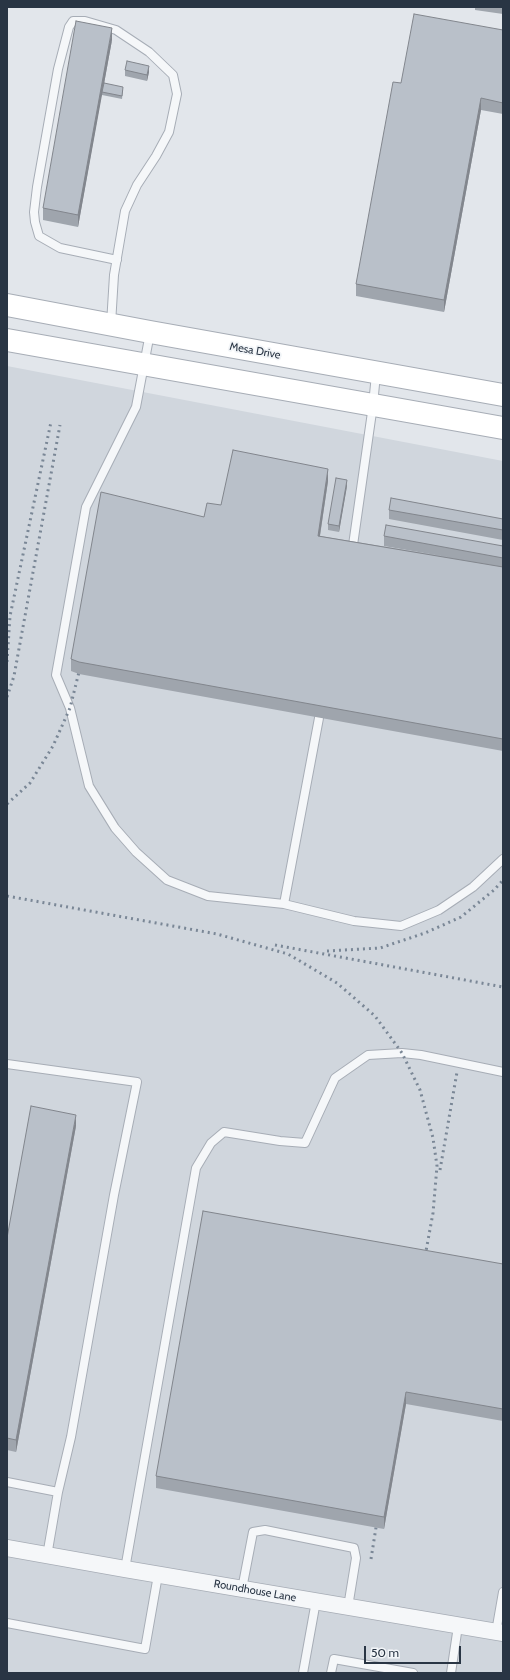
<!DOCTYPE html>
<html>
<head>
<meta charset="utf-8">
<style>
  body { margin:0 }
  #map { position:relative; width:510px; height:1680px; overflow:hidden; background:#e2e6eb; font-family:Cabin,sans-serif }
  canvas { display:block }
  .frame { position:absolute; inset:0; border:8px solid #293544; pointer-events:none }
  .scale { position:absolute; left:364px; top:1646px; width:97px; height:18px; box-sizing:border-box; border:2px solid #293544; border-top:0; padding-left:5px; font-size:12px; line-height:14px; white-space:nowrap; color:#293544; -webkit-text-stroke:3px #f2f5f8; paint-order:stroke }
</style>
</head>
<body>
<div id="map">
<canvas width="510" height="1680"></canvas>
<div class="frame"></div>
<div class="scale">50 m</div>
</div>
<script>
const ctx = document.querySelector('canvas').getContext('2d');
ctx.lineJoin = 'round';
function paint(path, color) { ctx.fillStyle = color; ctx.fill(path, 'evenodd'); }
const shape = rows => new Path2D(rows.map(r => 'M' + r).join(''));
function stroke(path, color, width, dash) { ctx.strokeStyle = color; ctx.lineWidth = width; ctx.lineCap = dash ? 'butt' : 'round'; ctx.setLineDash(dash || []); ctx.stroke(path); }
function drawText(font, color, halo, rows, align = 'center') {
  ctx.font = font + ' Cabin,sans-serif'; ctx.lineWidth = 3.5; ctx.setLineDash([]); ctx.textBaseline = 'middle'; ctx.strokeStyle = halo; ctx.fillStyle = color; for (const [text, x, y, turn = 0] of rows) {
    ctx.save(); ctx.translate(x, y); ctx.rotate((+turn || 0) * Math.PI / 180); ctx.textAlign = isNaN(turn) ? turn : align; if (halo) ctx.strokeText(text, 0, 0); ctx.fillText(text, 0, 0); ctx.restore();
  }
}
paint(shape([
  [7,366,503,461,503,1673,7,1673]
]), '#d0d6dd');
const service = shape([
  [111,324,114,275,125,211,137,185,156,156,169,132,177,94,173,75,149,52,116,30,85,21,73,21,69,27,58,69,37,187,34,212,35,222,39,236,60,248,117,260],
  [150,333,136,407,86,507,56,675,70,708,89,786,115,828,136,852,167,880,208,896,284,904,354,921,401,926,439,910,473,887,503,859],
  [352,552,373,405,376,374],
  [284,904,319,718],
  [7,1064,137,1082,114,1195,71,1437,58,1492],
  [7,1482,58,1492,47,1556],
  [125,1569,196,1168,211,1143,224,1132,280,1141,305,1143,335,1078,368,1055,402,1053,421,1055,503,1072],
  [242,1589,253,1532,265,1530,354,1548,356,1558,348,1607],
  [7,1623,145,1649,158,1575],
  [496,1632,503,1592],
  [303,1673,316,1601],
  [331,1673,334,1659,413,1673],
  [451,1673,458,1626]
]);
const minor = shape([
  [7,1548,125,1569,503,1633]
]);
const secondary = shape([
  [7,305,150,332,503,395],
  [7,340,503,428]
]);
stroke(service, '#a7adb6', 10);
stroke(minor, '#a7adb6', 18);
stroke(secondary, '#a7adb6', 24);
stroke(service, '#f5f7f9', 8);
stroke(minor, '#f5f7f9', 16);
stroke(secondary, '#fff', 22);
stroke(shape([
  [7,662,10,616,51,422],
  [7,697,14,676,60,425],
  [7,804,30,783,53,746,70,708,81,664],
  [7,896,217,934,288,954,337,983,375,1016,402,1053,420,1090,433,1138,437,1166,433,1213,424,1262],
  [275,945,503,987],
  [327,951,380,948,425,933,461,917,494,890,503,880],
  [440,1170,457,1072],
  [371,1559,378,1515]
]), '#7a8796', 3, [2, 4]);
paint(shape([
  [475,7,503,7,503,14,475,10],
  [503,30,503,114,481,110,444,312,356,296,356,284],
  [112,40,103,89,123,90,122,99,102,95,102,92,78,227,43,220,43,208],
  [125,70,149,72,147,81,125,76],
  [328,481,320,536,453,558,384,546,384,536,503,546,503,751,79,674,71,671,71,659,204,517,221,505],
  [347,486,339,532,328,530,328,524],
  [389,510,503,519,503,540,389,519],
  [76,1126,16,1452,7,1450,7,1238],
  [503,1264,503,1421,406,1404,384,1529,156,1488,156,1476]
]), '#9fa5ad');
paint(shape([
  [112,28,112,40,78,227,78,215],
  [149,66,149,72,147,81,147,75],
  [481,98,481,110,444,312,444,300],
  [328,469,328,481,318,548,318,536],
  [347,480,347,486,339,532,339,526],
  [76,1115,76,1126,16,1452,16,1440],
  [406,1392,406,1404,384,1529,384,1517]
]), '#82868d');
const building = shape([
  [414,14,503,30,503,103,481,98,444,300,356,284,393,82,401,83,414,14],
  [76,21,112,28,78,215,43,208,76,21],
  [127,61,149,66,147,75,125,70,127,61],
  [104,83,123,87,122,96,102,92,104,83],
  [233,450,328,469,318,536,503,567,503,739,79,662,71,659,101,492,204,517,207,503,221,505,233,450],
  [336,478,347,480,339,526,328,524,336,478],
  [391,498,503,519,503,530,389,510,391,498],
  [386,525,503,546,503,558,384,536,386,525],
  [31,1106,76,1115,16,1440,7,1438,7,1238,31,1106],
  [203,1211,503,1264,503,1409,406,1392,384,1517,156,1476,203,1211]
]);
paint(building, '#b9c0c9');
stroke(building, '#82868d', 1);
drawText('11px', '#293544', '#f2f5f8', [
  ["Mesa Drive",255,351,10],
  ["Roundhouse Lane",255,1591,10]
]);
</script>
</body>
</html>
